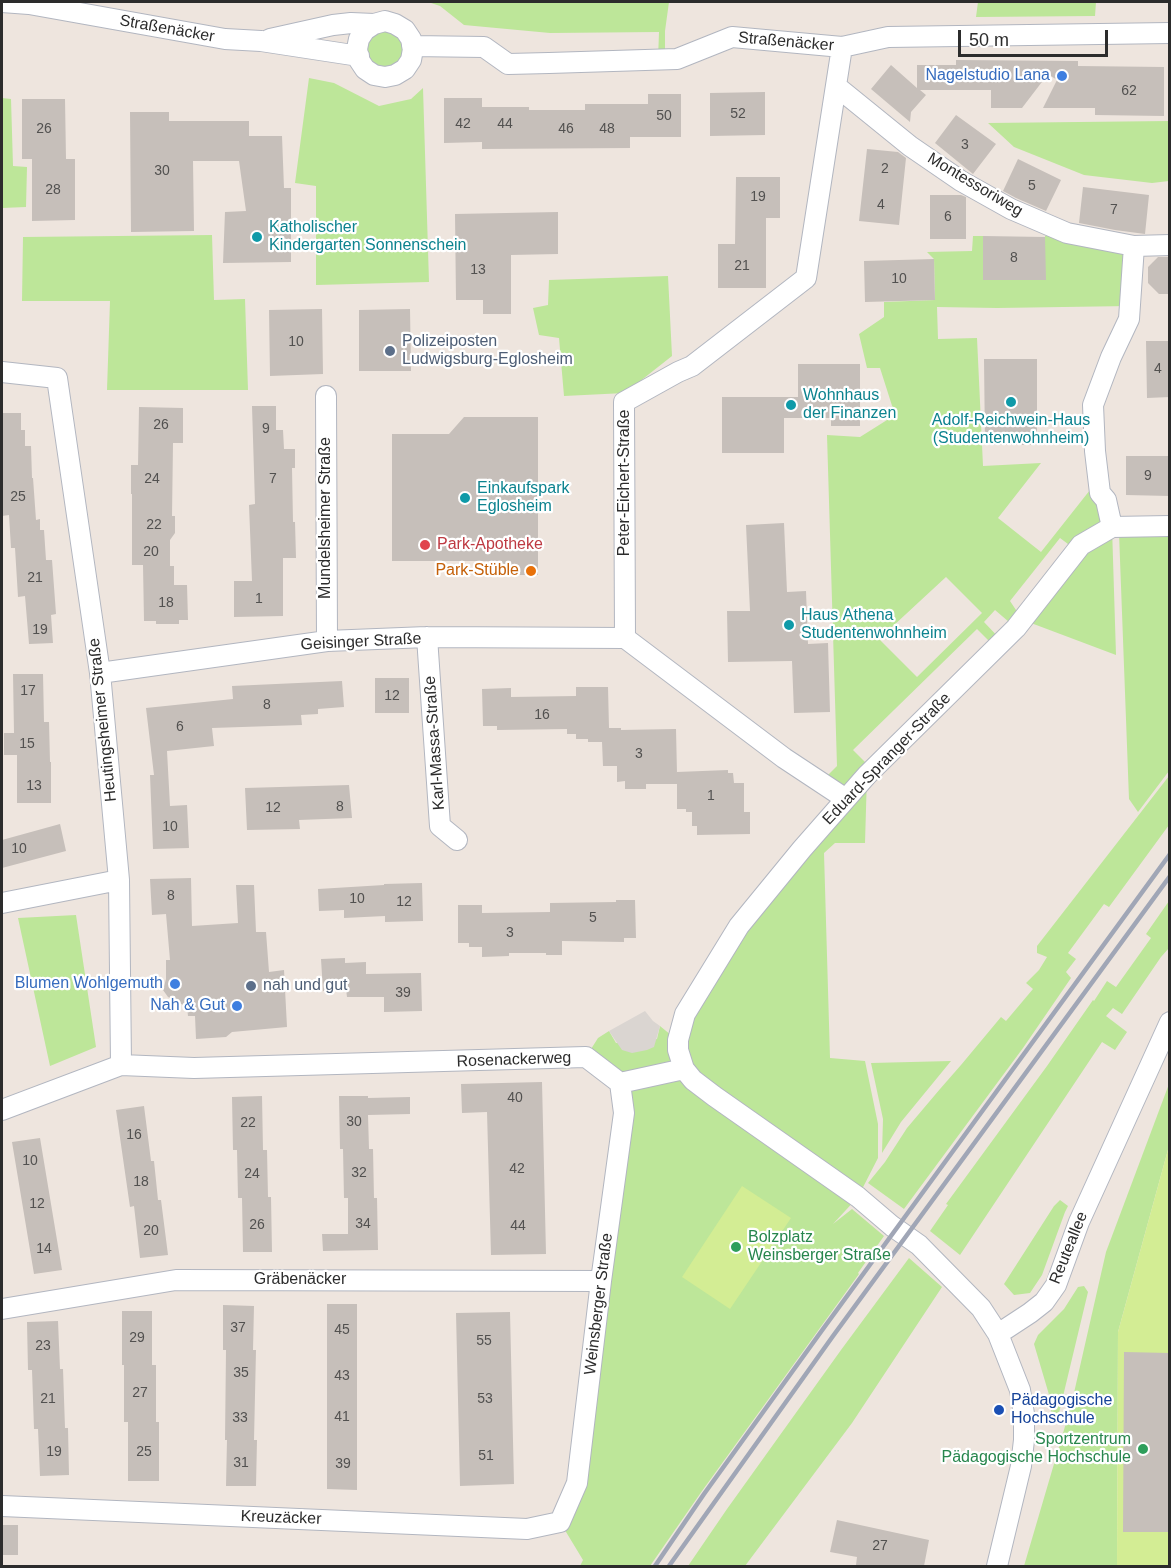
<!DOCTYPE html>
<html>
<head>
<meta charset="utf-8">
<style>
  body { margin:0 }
  #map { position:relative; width:1171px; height:1568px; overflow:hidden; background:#eee5de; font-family:Helvetica,sans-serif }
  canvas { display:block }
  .frame { position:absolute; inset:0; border:3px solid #2c2c2c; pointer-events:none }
  .scale { position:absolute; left:958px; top:30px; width:150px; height:27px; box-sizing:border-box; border:3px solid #2c2c2c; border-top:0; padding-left:8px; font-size:18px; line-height:21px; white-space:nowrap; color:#2c2c2c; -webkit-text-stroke:4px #fff; paint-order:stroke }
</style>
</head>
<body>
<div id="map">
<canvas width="1171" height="1568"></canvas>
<div class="frame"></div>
<div class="scale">50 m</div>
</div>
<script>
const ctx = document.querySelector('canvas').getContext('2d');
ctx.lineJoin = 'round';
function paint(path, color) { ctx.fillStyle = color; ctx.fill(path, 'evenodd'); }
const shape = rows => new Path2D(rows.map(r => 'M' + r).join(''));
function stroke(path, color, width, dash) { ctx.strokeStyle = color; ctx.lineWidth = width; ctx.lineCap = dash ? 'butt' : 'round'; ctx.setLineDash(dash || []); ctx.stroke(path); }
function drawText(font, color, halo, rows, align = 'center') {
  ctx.font = font + ' Helvetica,sans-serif'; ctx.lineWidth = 4.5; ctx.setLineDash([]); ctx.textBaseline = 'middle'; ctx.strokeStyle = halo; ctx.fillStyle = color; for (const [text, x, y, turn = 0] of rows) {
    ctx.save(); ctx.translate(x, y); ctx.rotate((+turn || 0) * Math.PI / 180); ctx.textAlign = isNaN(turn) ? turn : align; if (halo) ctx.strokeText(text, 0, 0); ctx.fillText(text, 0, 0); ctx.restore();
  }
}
paint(shape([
  [428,2,669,2,665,31,665,60,658,60,659,32,550,33,464,25,440,6],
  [978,2,1096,2,1095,16,976,17],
  [395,24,411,60,374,75,359,39],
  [309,78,334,83,379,106,411,99,423,88,429,282,316,285,316,186,295,183],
  [2,98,11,99,13,166,27,167,26,207,2,208],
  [1169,121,1169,181,1152,183,1084,175,1014,147,988,123],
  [1067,233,1134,246,1130,306,997,308,937,307,938,339,977,338,983,466,1041,463,998,518,1041,552,1090,490,1112,527,1116,655,1023,620,1016,628,995,610,984,622,1002,641,996,648,977,629,853,750,873,770,867,775,865,843,835,843,824,853,830,1058,865,1061,878,1124,878,1158,858,1197,833,1224,852,1209,884,1236,858,1273,859,1274,702,1491,650,1566,580,1566,583,1560,560,1522,577,1483,620,1083,586,1057,598,1038,609,1031,616,1043,657,1039,660,1026,677,1040,739,926,846,800,821,782,837,766,827,435,860,437,895,415,880,368,867,368,859,334,884,317,884,302,935,300,934,259,927,252,972,251,973,236,983,236,983,280,1045,280,1045,236],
  [1060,538,1076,550,1022,619,1010,601],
  [946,577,982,613,917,677,879,639],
  [212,235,214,300,245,299,248,390,107,390,110,301,22,301,23,237],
  [668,276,672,356,625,393,564,396,559,338,539,335,533,308,548,305,549,280],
  [1169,532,1169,771,1138,812,1129,799,1119,533],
  [1169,776,1169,825,1109,907,1104,904,1068,953,1076,959,1066,972,1071,978,1023,1048,901,1213,904,1209,868,1183,885,1162,907,1128,940,1089,961,1065,1001,1017,1006,1021,1033,989,1026,983,1039,970,1047,957,1037,953,1037,946],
  [1169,901,1169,948,1161,957,1122,1014,1113,1008,1106,1016,1127,1032,1115,1050,1102,1042,960,1255,930,1231,948,1205,946,1204,1047,1066,1093,1000,1094,1001,1107,981,1116,987,1151,938,1146,934],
  [76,915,96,1047,50,1066,18,918],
  [951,1061,901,1122,882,1153,883,1119,871,1063],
  [1169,1084,1169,1146,1118,1332,1117,1566,1024,1566,1071,1406,1106,1252],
  [1060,1200,1068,1206,1065,1212,1042,1275,1030,1293,1014,1295,1004,1284,1054,1206],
  [909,1258,942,1287,852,1423,745,1566,688,1566,727,1509,841,1350],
  [1084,1286,1088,1292,1059,1413,1053,1415,1051,1411,1050,1398,1034,1344,1038,1335,1064,1309,1078,1287]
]), '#bde699');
paint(shape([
  [1169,1146,1169,1566,1117,1566,1118,1332],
  [742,1186,791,1218,730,1309,682,1277]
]), '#d3ed94');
paint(shape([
  [645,1011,653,1021,660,1026,654,1047,647,1050,632,1053,622,1050,609,1031]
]), '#dad5d1');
paint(shape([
  [956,60,1078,61,1078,66,1164,67,1164,116,1095,115,1095,108,1043,108,1057,80,1048,74,1022,108,991,108,991,90,920,90,926,95,911,112,910,122,871,89,891,65,917,88,917,65,956,65],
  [765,92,765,135,710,136,710,93],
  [648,94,681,94,681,137,630,137,630,148,482,149,482,142,444,143,444,98,482,98,482,107,529,107,529,110,585,110,585,104,648,104],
  [22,99,65,99,66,159,75,159,75,220,32,221,32,159,22,159],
  [130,112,169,112,169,121,249,121,249,136,282,136,284,188,291,188,291,262,223,263,225,212,246,211,239,161,193,161,194,231,131,232],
  [956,115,996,144,973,174,935,143],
  [867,149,898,152,906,158,899,225,859,221],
  [1018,159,1061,180,1046,211,1016,198,1003,191],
  [736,177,780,177,780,218,766,218,766,288,718,288,718,244,735,244],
  [1083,187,1149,195,1145,234,1115,230,1079,223],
  [930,195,961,195,966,197,966,239,930,239],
  [558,212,558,254,511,255,511,314,483,314,483,300,456,300,455,214],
  [983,236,1045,237,1046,280,983,280],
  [1158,257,1170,257,1170,294,1159,294,1148,283,1148,267],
  [934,259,935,300,865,302,864,261],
  [322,309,323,374,270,376,269,310],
  [410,309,411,371,359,371,359,310],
  [1146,341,1170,341,1170,397,1147,398],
  [984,359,1037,359,1037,445,985,445],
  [798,364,860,364,860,426,831,426,831,418,784,418,784,453,722,453,722,397,798,397],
  [252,406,276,406,276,430,283,430,284,449,295,449,295,468,292,468,293,522,295,522,296,558,283,558,283,616,234,617,234,581,252,581,249,505,255,504],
  [139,407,183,408,183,443,173,443,172,516,175,516,175,533,170,540,170,566,174,566,174,585,187,585,188,620,179,620,179,624,156,624,156,621,144,621,143,565,132,565,132,494,131,494,131,465,138,465],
  [2,413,21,413,21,430,25,430,25,446,31,446,32,478,33,478,36,520,40,519,40,530,44,530,46,560,52,560,56,614,51,615,53,643,29,644,25,596,18,597,15,548,11,548,9,515,2,516],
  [464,417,538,417,538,575,502,575,502,561,392,561,392,434,449,434],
  [1126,456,1170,456,1170,496,1126,495],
  [784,523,787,592,806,591,808,644,828,643,830,712,794,713,792,661,728,662,727,611,750,611,746,525],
  [13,674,43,674,44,722,49,722,50,762,51,762,51,803,17,803,17,755,4,755,4,733,14,733],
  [375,678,409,678,409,713,375,713],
  [342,681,344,707,318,709,318,714,301,715,302,725,212,728,214,746,167,751,170,806,187,805,189,848,153,849,150,775,154,775,146,708,233,699,232,686],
  [576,687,608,687,609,728,621,728,621,730,676,729,677,774,677,772,728,770,728,773,733,773,734,783,744,783,744,812,750,812,750,834,697,835,697,826,692,826,692,812,686,812,686,809,677,809,677,784,646,784,646,789,625,789,625,781,617,782,617,766,603,766,602,742,588,742,588,739,576,739,576,734,567,734,567,729,497,730,497,726,483,726,482,689,511,688,511,697,576,696],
  [349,785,352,818,299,820,300,829,247,830,245,788],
  [60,824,66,851,2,868,2,840],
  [191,878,192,926,238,923,236,885,254,885,256,932,266,932,269,972,284,970,287,1027,232,1032,226,1037,196,1039,195,1016,188,1016,187,1007,168,997,163,990,166,979,166,960,170,960,166,914,152,915,150,879],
  [422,883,423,921,385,922,385,916,344,918,344,910,319,911,318,889,384,885,384,884],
  [616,900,635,900,636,938,624,938,624,942,562,941,562,955,546,955,546,953,509,953,509,956,482,957,482,947,469,947,469,943,458,943,458,905,482,905,482,913,550,912,550,903,616,902],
  [345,958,345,963,366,962,366,974,421,973,422,1011,384,1012,384,997,347,997,346,989,323,991,321,959],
  [542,1082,546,1254,491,1255,487,1112,462,1113,461,1084],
  [262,1096,263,1150,267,1150,268,1197,271,1197,272,1252,243,1252,242,1198,238,1198,237,1150,233,1150,232,1097],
  [339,1096,368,1096,368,1098,410,1097,410,1114,368,1115,369,1149,373,1149,374,1198,377,1198,378,1250,323,1251,322,1234,348,1234,348,1198,344,1198,343,1149,340,1149],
  [144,1106,151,1161,154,1161,158,1200,161,1200,168,1255,140,1258,134,1206,130,1207,116,1110],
  [40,1138,62,1270,34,1274,12,1142],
  [327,1304,357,1304,357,1490,327,1489],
  [223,1305,254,1306,253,1350,256,1350,254,1440,257,1440,256,1486,226,1486,227,1440,225,1440,226,1350,223,1350],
  [122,1311,152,1311,152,1365,156,1365,156,1422,159,1422,159,1481,128,1481,128,1422,124,1422,124,1365,122,1365],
  [510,1312,514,1484,460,1486,456,1313],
  [58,1321,60,1369,63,1369,65,1428,68,1428,69,1475,40,1476,38,1429,34,1429,32,1370,28,1370,27,1322],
  [1124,1352,1170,1353,1170,1532,1123,1532],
  [837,1520,929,1540,924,1566,865,1566,856,1565,857,1557,830,1552],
  [2,1525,18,1525,18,1555,2,1555]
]), '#c6bfba');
const minor = shape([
  [2,2,29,4,225,39,261,41,359,56],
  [270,39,333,25,351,23,374,24,385,21,395,24,405,30,411,39,413,49,411,60,405,69,395,75,385,77,374,75,365,69,359,60,357,49,359,39,365,30,374,24],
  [412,46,484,47,508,64,549,63,677,59,732,37,842,47,888,37,1170,33],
  [842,47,806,278,692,366,678,372,624,402,625,638,784,758,846,799],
  [836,86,910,146,961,181,1011,209,1067,233,1134,246,1170,245],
  [2,372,57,378,100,673,119,880,121,1065],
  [326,396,327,641],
  [1112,527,1106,500,1100,493,1095,451,1093,405,1111,357,1129,319,1134,246],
  [427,637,440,826,457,840],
  [100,673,327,641,427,637,625,638],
  [2,903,119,880],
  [2,1110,121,1065,194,1068,586,1057,620,1083,684,1069],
  [2,1309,176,1280,601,1281],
  [998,1334,1030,1313,1044,1302,1056,1285,1079,1222,1170,1022],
  [2,1506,527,1529,560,1522,577,1483,601,1281,624,1113,620,1083],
  [997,1566,1021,1466,1024,1440,1024,1414,1020,1390,998,1334,981,1308,919,1245,892,1226,858,1197,714,1096,693,1080,684,1069,678,1050,678,1040,685,1014,739,926,802,849,867,775,1016,628,1081,545,1112,527,1170,526]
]);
stroke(minor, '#b2b6c0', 22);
stroke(minor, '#fff', 20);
stroke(shape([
  [655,1566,704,1494,823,1329,1170,854],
  [669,1566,833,1336,1170,876]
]), '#a0a6b6', 4.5);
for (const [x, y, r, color] of [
  [1062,76,6,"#3f7fe0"],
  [257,237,6,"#0f9aa8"],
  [390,351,6,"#5c6f8a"],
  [1011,402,6,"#0f9aa8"],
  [791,405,6,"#0f9aa8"],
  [465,498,6,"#0f9aa8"],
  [425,545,6,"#e0444e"],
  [531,571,6,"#e8710a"],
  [789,625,6,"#0f9aa8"],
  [175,984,6,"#3f7fe0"],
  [251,986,6,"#5c6f8a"],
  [237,1006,6,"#3f7fe0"],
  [736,1247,6,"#2e9e5b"],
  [999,1410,6,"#1a4fb4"],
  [1143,1449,6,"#2e9e5b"]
]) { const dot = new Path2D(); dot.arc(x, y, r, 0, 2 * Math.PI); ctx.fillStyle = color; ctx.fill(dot); stroke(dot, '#fff', 2); }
drawText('14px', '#525150', null, [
  ["62",1129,91],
  ["52",738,114],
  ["50",664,116],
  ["42",463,124],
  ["44",505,124],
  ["26",44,129],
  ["46",566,129],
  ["48",607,129],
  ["3",965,145],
  ["2",885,169],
  ["30",162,171],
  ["5",1032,186],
  ["28",53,190],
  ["19",758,197],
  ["4",881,205],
  ["7",1114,210],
  ["6",948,217],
  ["8",1014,258],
  ["21",742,266],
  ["13",478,270],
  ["10",899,279],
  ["10",296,342],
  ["4",1158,369],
  ["26",161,425],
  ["9",266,429],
  ["9",1148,476],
  ["24",152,479],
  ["7",273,479],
  ["25",18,497],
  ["22",154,525],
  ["20",151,552],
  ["21",35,578],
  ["1",259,599],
  ["18",166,603],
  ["19",40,630],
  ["17",28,691],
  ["12",392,696],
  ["8",267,705],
  ["16",542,715],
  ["6",180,727],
  ["15",27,744],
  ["3",639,754],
  ["13",34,786],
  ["1",711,796],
  ["8",340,807],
  ["12",273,808],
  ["10",170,827],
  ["10",19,849],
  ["8",171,896],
  ["10",357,899],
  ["12",404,902],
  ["5",593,918],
  ["3",510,933],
  ["39",403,993],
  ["40",515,1098],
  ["30",354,1122],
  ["22",248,1123],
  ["16",134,1135],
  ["10",30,1161],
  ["42",517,1169],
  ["32",359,1173],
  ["24",252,1174],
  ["18",141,1182],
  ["12",37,1204],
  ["34",363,1224],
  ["26",257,1225],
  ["44",518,1226],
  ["20",151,1231],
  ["14",44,1249],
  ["37",238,1328],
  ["45",342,1330],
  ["29",137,1338],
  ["55",484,1341],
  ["23",43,1346],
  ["35",241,1373],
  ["43",342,1376],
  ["27",140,1393],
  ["21",48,1399],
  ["53",485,1399],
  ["41",342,1417],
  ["33",240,1418],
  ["19",54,1452],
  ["25",144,1452],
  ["51",486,1456],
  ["31",241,1463],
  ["39",343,1464],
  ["27",880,1546]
]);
drawText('16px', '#2c2c2c', '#fff', [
  ["Straßenäcker",167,29,10],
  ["Straßenäcker",786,42,5],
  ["Montessoriweg",975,185,31],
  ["Peter-Eichert-Straße",625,483,-90],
  ["Mundelsheimer Straße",326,518,-90],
  ["Geisinger Straße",361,642,-3],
  ["Heutingsheimer Straße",103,720,-96],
  ["Karl-Massa-Straße",435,743,-94],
  ["Eduard-Spranger-Straße",887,759,-46],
  ["Rosenackerweg",514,1060,-2],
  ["Reuteallee",1069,1248,-68],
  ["Gräbenäcker",300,1280],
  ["Weinsberger Straße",599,1304,-83],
  ["Kreuzäcker",281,1518,2]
]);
drawText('16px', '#366cbe', '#fff', [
  ["Nagelstudio Lana",1050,76],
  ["Blumen Wohlgemuth",163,984],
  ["Nah & Gut",225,1006]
], 'right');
drawText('16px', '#0d838f', '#fff', [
  ["Katholischer",269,228],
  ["Kindergarten Sonnenschein",269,246],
  ["Wohnhaus",803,396],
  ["der Finanzen",803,414],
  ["Adolf-Reichwein-Haus",1011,421,"center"],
  ["(Studentenwohnheim)",1011,439,"center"],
  ["Einkaufspark",477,489],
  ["Eglosheim",477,507],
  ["Haus Athena",801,616],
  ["Studentenwohnheim",801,634]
], 'left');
drawText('16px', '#4e5e75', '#fff', [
  ["Polizeiposten",402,342],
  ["Ludwigsburg-Eglosheim",402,360],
  ["nah und gut",263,986]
], 'left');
drawText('16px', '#be3a42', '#fff', [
  ["Park-Apotheke",437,545]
], 'left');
drawText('16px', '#c56008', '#fff', [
  ["Park-Stüble",519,571]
], 'right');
drawText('16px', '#27864d', '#fff', [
  ["Bolzplatz",748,1238],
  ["Weinsberger Straße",748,1256],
  ["Sportzentrum",1131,1440,"right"],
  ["Pädagogische Hochschule",1131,1458,"right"]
], 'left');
drawText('16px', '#164399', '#fff', [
  ["Pädagogische",1011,1401],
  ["Hochschule",1011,1419]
], 'left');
</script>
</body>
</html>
